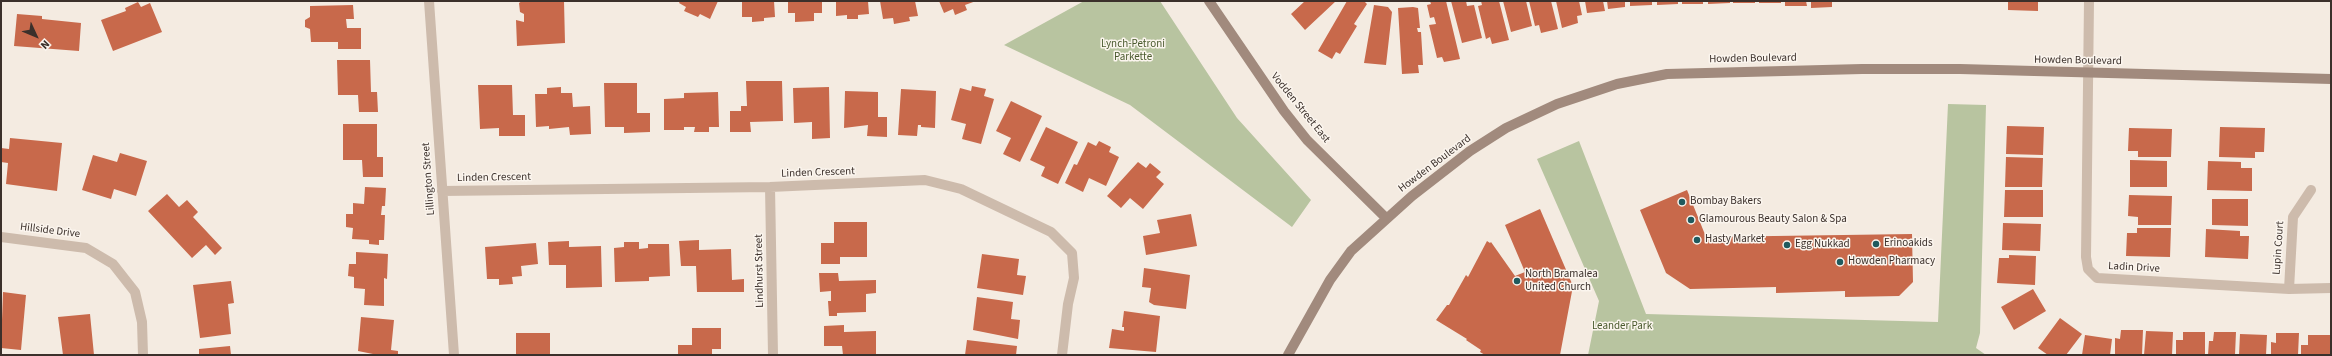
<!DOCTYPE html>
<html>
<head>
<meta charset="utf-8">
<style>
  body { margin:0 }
  #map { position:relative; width:2332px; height:356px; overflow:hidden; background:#f4ebe1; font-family:"Source Sans 3",sans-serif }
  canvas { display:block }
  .frame { position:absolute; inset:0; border:2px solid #3b302b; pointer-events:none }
  .north { position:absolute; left:16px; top:16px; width:40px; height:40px; -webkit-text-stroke:3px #fbf5ee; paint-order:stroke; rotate:134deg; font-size:11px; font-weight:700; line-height:16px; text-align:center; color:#3b302b }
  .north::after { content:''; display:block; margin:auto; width:14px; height:18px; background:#3b302b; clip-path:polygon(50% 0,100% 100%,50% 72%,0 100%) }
</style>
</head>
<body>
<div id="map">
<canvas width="2332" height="356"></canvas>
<div class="frame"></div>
<div class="north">N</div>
</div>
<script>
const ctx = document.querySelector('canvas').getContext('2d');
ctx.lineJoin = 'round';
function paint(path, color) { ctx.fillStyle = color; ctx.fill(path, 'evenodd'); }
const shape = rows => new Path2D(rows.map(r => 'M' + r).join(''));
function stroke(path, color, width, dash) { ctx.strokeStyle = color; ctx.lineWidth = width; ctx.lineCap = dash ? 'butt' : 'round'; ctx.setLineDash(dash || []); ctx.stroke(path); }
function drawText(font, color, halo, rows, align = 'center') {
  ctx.font = font + ' "Source Sans 3",sans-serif'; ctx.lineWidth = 3; ctx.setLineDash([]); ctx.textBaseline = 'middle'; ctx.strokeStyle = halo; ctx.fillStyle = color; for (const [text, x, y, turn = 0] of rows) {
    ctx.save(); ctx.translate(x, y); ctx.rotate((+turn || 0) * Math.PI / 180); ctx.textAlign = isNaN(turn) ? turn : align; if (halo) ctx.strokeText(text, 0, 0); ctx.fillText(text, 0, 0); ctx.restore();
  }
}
paint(shape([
  [1084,1,1160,1,1237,118,1311,200,1292,227,1130,105,1004,45],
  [1948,104,1986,105,1980,333,1976,348,1986,355,1588,355,1599,301,1537,159,1579,141,1646,314,1938,322]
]), '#b8c4a0');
paint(shape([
  [522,1,564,1,565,43,517,46,516,20,524,22,524,14,520,12,519,3],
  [680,1,718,1,710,19,700,14,698,17,684,11,686,7,679,3],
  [742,1,774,1,775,17,764,18,764,21,752,22,752,17,742,17],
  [788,1,822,1,822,13,814,13,814,21,795,22,795,13,788,13],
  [836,1,868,1,869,14,858,15,858,19,847,19,847,15,836,16],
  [880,1,915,1,918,16,909,17,910,21,894,24,893,18,883,19],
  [939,1,976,1,965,5,967,10,955,15,953,9,944,13],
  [1305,1,1336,1,1305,30,1291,14],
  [1347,1,1364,1,1367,4,1354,24,1357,26,1340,54,1336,52,1332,59,1318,51],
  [1430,1,1446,1,1460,59,1444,62,1442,57,1437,58,1429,25,1436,24,1434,17,1430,18,1427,5,1431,4],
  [1451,1,1466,1,1467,6,1474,5,1482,38,1462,43],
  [1481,1,1499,1,1509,40,1492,44,1490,37,1486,39,1478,6,1482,5],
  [1503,1,1526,1,1532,26,1511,32],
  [1529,1,1551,1,1558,29,1541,33,1539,25,1535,26],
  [1556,1,1579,1,1582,15,1577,16,1578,23,1562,28],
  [1585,1,1603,1,1605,11,1587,13],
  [1607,1,1625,1,1625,7,1608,9],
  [1630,1,1652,1,1652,5,1630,6],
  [1657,1,1678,1,1678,4,1657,5],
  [1682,1,1703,1,1703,4,1682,4],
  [1708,1,1730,1,1730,3,1708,4],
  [1733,1,1755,1,1755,3,1733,3],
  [1759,1,1781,1,1781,3,1759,3],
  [1785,1,1806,1,1807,6,1785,6],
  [1811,1,1832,1,1832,7,1811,8],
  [2008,1,2038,1,2038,11,2008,10],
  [138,2,141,7,150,3,162,32,113,51,101,20,126,11,125,8],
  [353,5,354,19,346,19,347,28,361,28,361,49,338,49,338,42,311,42,310,29,305,27,305,20,310,17,310,6],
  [1374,5,1388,7,1392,12,1386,65,1364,63],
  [1413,7,1418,8,1420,28,1417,28,1418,32,1421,32,1423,65,1418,65,1419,73,1402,74,1398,8],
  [17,14,42,16,42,19,81,23,79,51,14,46],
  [337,60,370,60,371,92,377,92,378,112,359,112,358,95,338,95],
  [746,81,782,81,783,121,750,122,751,132,730,132,730,111,741,111,741,106,747,106],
  [604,83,637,83,637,113,650,113,650,132,624,133,624,127,605,127],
  [478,85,512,85,513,115,525,115,525,136,499,136,499,128,480,129],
  [972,86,986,89,984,96,994,99,981,144,962,139,966,124,951,120,960,88,971,91],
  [561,87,561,93,572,93,573,107,590,106,591,134,570,135,569,127,549,129,549,126,536,127,535,94,547,94,547,88],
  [829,87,830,138,812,139,812,122,794,123,793,88],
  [901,89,936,91,935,128,921,127,921,125,918,125,917,136,898,135],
  [845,91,878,92,878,117,887,117,887,137,867,136,868,125,844,128],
  [718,92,719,127,709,127,709,132,694,132,695,127,684,127,684,130,664,130,664,99,684,98,684,93],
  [1011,101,1042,116,1020,162,1003,154,1011,138,996,131],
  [343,124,377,124,377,157,383,157,383,177,363,177,362,160,343,160],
  [2007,126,2044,127,2043,155,2006,154],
  [1046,127,1078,142,1058,184,1041,176,1045,167,1030,160],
  [2220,127,2265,128,2264,152,2255,152,2255,158,2219,157],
  [2129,128,2172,129,2171,157,2138,157,2138,151,2128,151],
  [10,138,62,143,57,191,6,184,8,163,1,162,1,148,9,149],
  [1099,141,1111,147,1109,152,1119,157,1106,186,1089,178,1083,192,1065,183,1074,164,1077,165,1088,142,1096,146],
  [120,153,147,161,136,196,114,189,111,199,82,190,93,155,117,162],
  [2006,157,2043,158,2042,187,2005,187],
  [2130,160,2167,161,2167,187,2130,187],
  [2208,161,2241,162,2241,168,2252,168,2252,191,2207,190],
  [1138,162,1146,168,1150,163,1161,172,1156,177,1164,184,1143,209,1130,198,1121,208,1107,196],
  [365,187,386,188,385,206,382,206,381,215,385,215,384,240,379,240,379,245,369,244,369,240,352,239,353,228,346,227,346,214,353,214,353,203,364,204],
  [1687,190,1706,237,1912,234,1913,282,1899,296,1845,297,1845,291,1776,293,1776,287,1690,289,1666,273,1640,210],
  [2005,190,2043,190,2043,217,2004,217],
  [167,194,179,207,187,200,198,212,193,217,222,248,215,255,206,245,192,258,148,211],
  [2129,195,2172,196,2171,225,2138,225,2138,217,2128,216],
  [2212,199,2248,199,2248,226,2212,225],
  [1540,209,1573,286,1560,355,1485,355,1480,352,1481,350,1466,340,1467,339,1436,320,1447,305,1449,305,1466,275,1468,277,1487,241,1490,243,1491,242,1515,276,1525,272,1505,225],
  [1191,214,1197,246,1146,255,1143,236,1160,233,1157,220],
  [834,222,867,222,867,257,840,257,840,264,821,264,821,243,834,243],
  [2003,223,2041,224,2040,251,2002,250],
  [2137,228,2171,228,2170,257,2126,256,2127,233,2137,233],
  [2206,229,2240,231,2240,236,2249,236,2248,259,2205,257],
  [699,240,699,250,731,249,732,280,744,279,744,292,697,292,696,266,681,266,679,241],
  [569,241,569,247,601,246,602,287,566,288,566,265,549,265,548,242],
  [624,242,639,242,639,249,648,248,648,244,669,244,670,276,649,277,649,281,615,282,614,248,624,247],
  [536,243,538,264,521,266,522,276,512,277,513,284,499,285,499,279,487,279,485,247],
  [356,252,388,254,387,279,384,278,384,306,364,305,365,289,354,288,354,277,348,276,349,264,356,264],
  [982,254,1019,259,1017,275,1026,276,1023,295,977,288],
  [2009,255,2036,256,2035,285,1997,283,1999,258,2009,258],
  [1144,268,1190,275,1186,309,1154,305,1149,302,1151,288,1142,287],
  [819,273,838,273,839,281,876,280,876,293,866,294,866,312,837,313,837,316,829,316,828,301,831,301,831,291,820,292],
  [231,281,234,303,228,304,231,334,200,338,193,285],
  [2033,289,2046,311,2014,330,2001,307],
  [3,292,26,295,21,350,1,348],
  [977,297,1013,302,1011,319,1020,320,1018,339,973,330],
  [1124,311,1160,316,1156,352,1109,348,1112,329,1124,331,1124,327,1122,327],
  [90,314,94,355,63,355,58,317],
  [361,317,394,320,391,350,398,351,398,355,378,355,358,351],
  [2060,318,2082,334,2066,355,2048,355,2038,348],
  [844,325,844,332,876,331,876,355,843,355,842,346,824,346,824,326],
  [692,328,721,328,721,349,712,349,712,355,678,355,678,345,692,345],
  [2121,330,2143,330,2142,355,2115,355,2115,338,2120,339],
  [2146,331,2173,332,2172,355,2144,355],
  [2183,332,2205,332,2205,355,2176,355,2176,340,2183,340],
  [2214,332,2236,332,2235,355,2208,355,2209,341,2213,341],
  [516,333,550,333,550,355,516,355],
  [2276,333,2299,333,2298,355,2271,355,2271,342,2276,343],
  [2240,334,2267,335,2266,355,2239,355],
  [2085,335,2112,339,2110,355,2082,355],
  [2308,335,2330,335,2330,355,2301,355,2301,345,2308,345],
  [967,340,1017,346,1016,355,965,355],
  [230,346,231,355,199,355,199,349]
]), '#c8694b');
stroke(shape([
  [429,1,454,355],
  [2089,1,2086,257,2088,269,2097,278,2289,289,2331,288],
  [770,187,773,355],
  [442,191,770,187,925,180,961,189,1051,232,1072,253,1074,278,1068,304,1062,355],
  [1,237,86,248,113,264,135,292,142,322,143,355],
  [2289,289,2293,217,2311,190]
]), '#cdbbac', 10);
stroke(shape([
  [1209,1,1284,111,1307,140,1386,218],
  [1288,355,1330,280,1351,251,1412,196,1470,151,1506,128,1557,104,1617,84,1667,74,1862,69,1960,69,2331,79]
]), '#a18a7d', 10);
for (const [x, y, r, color] of [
  [1682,202,4,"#1f5a5e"],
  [1691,220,4,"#1f5a5e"],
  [1697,240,4,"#1f5a5e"],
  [1876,244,4,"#1f5a5e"],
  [1787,245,4,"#1f5a5e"],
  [1840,262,4,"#1f5a5e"],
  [1517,281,4,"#1f5a5e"]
]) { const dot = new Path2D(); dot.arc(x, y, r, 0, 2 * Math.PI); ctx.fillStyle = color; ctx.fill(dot); stroke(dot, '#fbf5ee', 1.5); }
drawText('11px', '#4a5a2e', '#fbf5ee', [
  ["Lynch-Petroni",1133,45],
  ["Parkette",1133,58],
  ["Leander Park",1622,327]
]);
drawText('11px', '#3b302b', '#fbf5ee', [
  ["Howden Boulevard",1753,59,-1],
  ["Howden Boulevard",2078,61,1],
  ["Vodden Street East",1300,108,51],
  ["Howden Boulevard",1435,164,-37],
  ["Linden Crescent",818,173,-2],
  ["Linden Crescent",494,178,-1],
  ["Lillington Street",429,179,-94],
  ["Hillside Drive",50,231,7],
  ["Lupin Court",2279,248,-86],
  ["Ladin Drive",2134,268,3],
  ["Lindhurst Street",760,271,-91]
]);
drawText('11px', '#3b302b', '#fbf5ee', [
  ["Bombay Bakers",1690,202],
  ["Glamourous Beauty Salon & Spa",1699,220],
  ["Hasty Market",1705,240],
  ["Erinoakids",1884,244],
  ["Egg Nukkad",1795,245],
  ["Howden Pharmacy",1848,262],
  ["North Bramalea",1525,275],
  ["United Church",1525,288]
], 'left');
</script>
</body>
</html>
